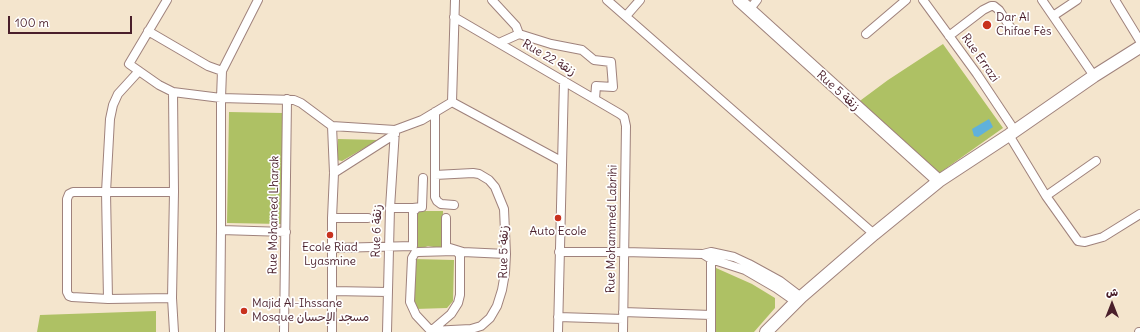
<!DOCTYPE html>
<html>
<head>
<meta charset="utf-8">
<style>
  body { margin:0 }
  #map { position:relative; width:1140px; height:332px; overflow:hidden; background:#f4e5cd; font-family:Delius,"Playpen Sans Arabic",sans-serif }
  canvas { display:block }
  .north { position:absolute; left:1092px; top:284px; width:40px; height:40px; -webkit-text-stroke:3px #fff; paint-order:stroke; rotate:0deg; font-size:11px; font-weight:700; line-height:16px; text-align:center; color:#4a1f2b }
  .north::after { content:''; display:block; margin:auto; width:14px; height:18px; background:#4a1f2b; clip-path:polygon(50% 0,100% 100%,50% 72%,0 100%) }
  .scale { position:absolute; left:8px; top:16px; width:124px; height:18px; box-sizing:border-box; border:2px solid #4a1f2b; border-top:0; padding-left:5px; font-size:12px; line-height:14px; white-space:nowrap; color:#4a1f2b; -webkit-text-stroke:3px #fff; paint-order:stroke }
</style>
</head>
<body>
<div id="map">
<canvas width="1140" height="332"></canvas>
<div class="north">ش</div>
<div class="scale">100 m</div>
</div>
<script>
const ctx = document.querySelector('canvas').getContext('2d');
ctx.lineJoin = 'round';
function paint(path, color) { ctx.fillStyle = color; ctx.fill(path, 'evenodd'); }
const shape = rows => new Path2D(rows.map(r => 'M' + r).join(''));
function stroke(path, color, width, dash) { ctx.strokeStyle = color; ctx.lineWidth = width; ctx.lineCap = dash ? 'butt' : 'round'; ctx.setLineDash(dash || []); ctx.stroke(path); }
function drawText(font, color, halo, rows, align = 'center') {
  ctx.font = font + ' Delius,"Playpen Sans Arabic",sans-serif'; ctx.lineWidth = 3.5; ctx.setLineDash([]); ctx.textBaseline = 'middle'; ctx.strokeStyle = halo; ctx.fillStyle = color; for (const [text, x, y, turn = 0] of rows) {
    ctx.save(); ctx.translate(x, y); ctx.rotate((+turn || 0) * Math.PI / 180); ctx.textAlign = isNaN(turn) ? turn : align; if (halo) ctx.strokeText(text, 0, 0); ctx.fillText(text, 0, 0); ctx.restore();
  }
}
paint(shape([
  [943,44,1003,128,938,174,857,103,888,80],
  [229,112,283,113,281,224,227,223],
  [338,139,378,140,342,161,337,160],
  [416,211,443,211,444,249,428,246,415,251],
  [413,259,454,260,453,301,447,308,415,309,413,306],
  [716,268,752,284,775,298,775,308,754,332,713,332,710,272],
  [156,311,156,332,37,332,40,315]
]), '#aec164');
paint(shape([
  [989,119,993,127,978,137,974,136,972,129]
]), '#60b1db');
const street = shape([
  [167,0,129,64,159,85,173,92,221,98,294,100,301,103,332,126,395,130,422,120,452,102],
  [492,0,516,26,519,34],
  [607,0,874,234],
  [923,0,977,74,1015,131],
  [1042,0,1094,76],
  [1115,0,1140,41],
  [749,10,757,0],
  [626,16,640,0],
  [1053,16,1077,0],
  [454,17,620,114,624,117,626,126,623,332],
  [148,31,208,66,222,71],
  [866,34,906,0],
  [949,36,983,10,991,6,994,6,999,10,1012,30],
  [499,43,519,34,551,44,582,50,594,60,611,62,613,87,596,86,595,99],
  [173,92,174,192,172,298,174,332],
  [452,102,561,161],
  [452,102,455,0],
  [435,112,435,197,437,201,441,204,454,205],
  [332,126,334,173,332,218,332,332],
  [1009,135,1046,196,1078,241,1085,242,1103,237,1140,214],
  [334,173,395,134],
  [1046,196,1096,161],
  [390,208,413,208,415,210],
  [332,218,368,218],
  [446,218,446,249,450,248,463,252,506,254],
  [221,230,286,232],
  [333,248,413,246,413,208,422,207,423,178],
  [455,251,457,252,460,255,460,295,458,303,451,314,431,331,416,315,410,302,412,258,415,253,418,252,455,251],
  [559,252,624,252,703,254],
  [332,291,388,292],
  [172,298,108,299,72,297,69,296,67,292,67,199,69,194,73,192,174,192],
  [108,299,106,192,110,119,113,105,118,94,139,71],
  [796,302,776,288,745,270,711,259,703,254,711,252,734,257,749,264,780,281,801,297],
  [623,312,711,315],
  [558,317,623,319],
  [220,332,221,230,221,98,222,71,258,0],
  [284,332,287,99],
  [387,332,390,208,395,130],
  [431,332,431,331,471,329,481,326,490,318,497,306,502,290,505,273,506,254,504,209,495,187,489,180,479,174,473,173,435,175],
  [558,332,564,81],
  [711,332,711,255],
  [1139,332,1140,332]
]);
const secondary = shape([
  [739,0,939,181],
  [766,332,801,297,874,234,939,181,1009,135,1094,76,1140,47]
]);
stroke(street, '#9f827c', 10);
stroke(secondary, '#9f827c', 14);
stroke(street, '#fff', 8);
stroke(secondary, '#fff', 12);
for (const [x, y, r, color] of [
  [987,25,5,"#c8321e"],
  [558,218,4,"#c8321e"],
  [330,235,4,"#c8321e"],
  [244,311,4,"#c8321e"]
]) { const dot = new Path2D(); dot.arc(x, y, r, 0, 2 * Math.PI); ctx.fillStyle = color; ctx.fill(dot); stroke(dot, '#fff', 1.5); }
drawText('12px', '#4a1f2b', '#fff', [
  ["Dar Al",996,18],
  ["Chifae Fès",996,32],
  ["Auto Ecole",558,232,"center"],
  ["Ecole Riad",330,248,"center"],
  ["Lyasmine",330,262,"center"],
  ["Majid Al-Ihssane",252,304],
  ["Mosque مسجد الإحسان",252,318]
], 'left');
drawText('12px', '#4a1f2b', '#fff', [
  ["Rue 22 زنقة",549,58,30],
  ["Rue Errazi",980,58,55],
  ["Rue 5 زنقة",838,91,42],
  ["Rue Mohamed Lharak",274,215,-89],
  ["Rue Mohammed Labrihi",612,229,-89],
  ["Rue 6 زنقة",377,231,-88],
  ["Rue 5 زنقة",504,252,-89]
]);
</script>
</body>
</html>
